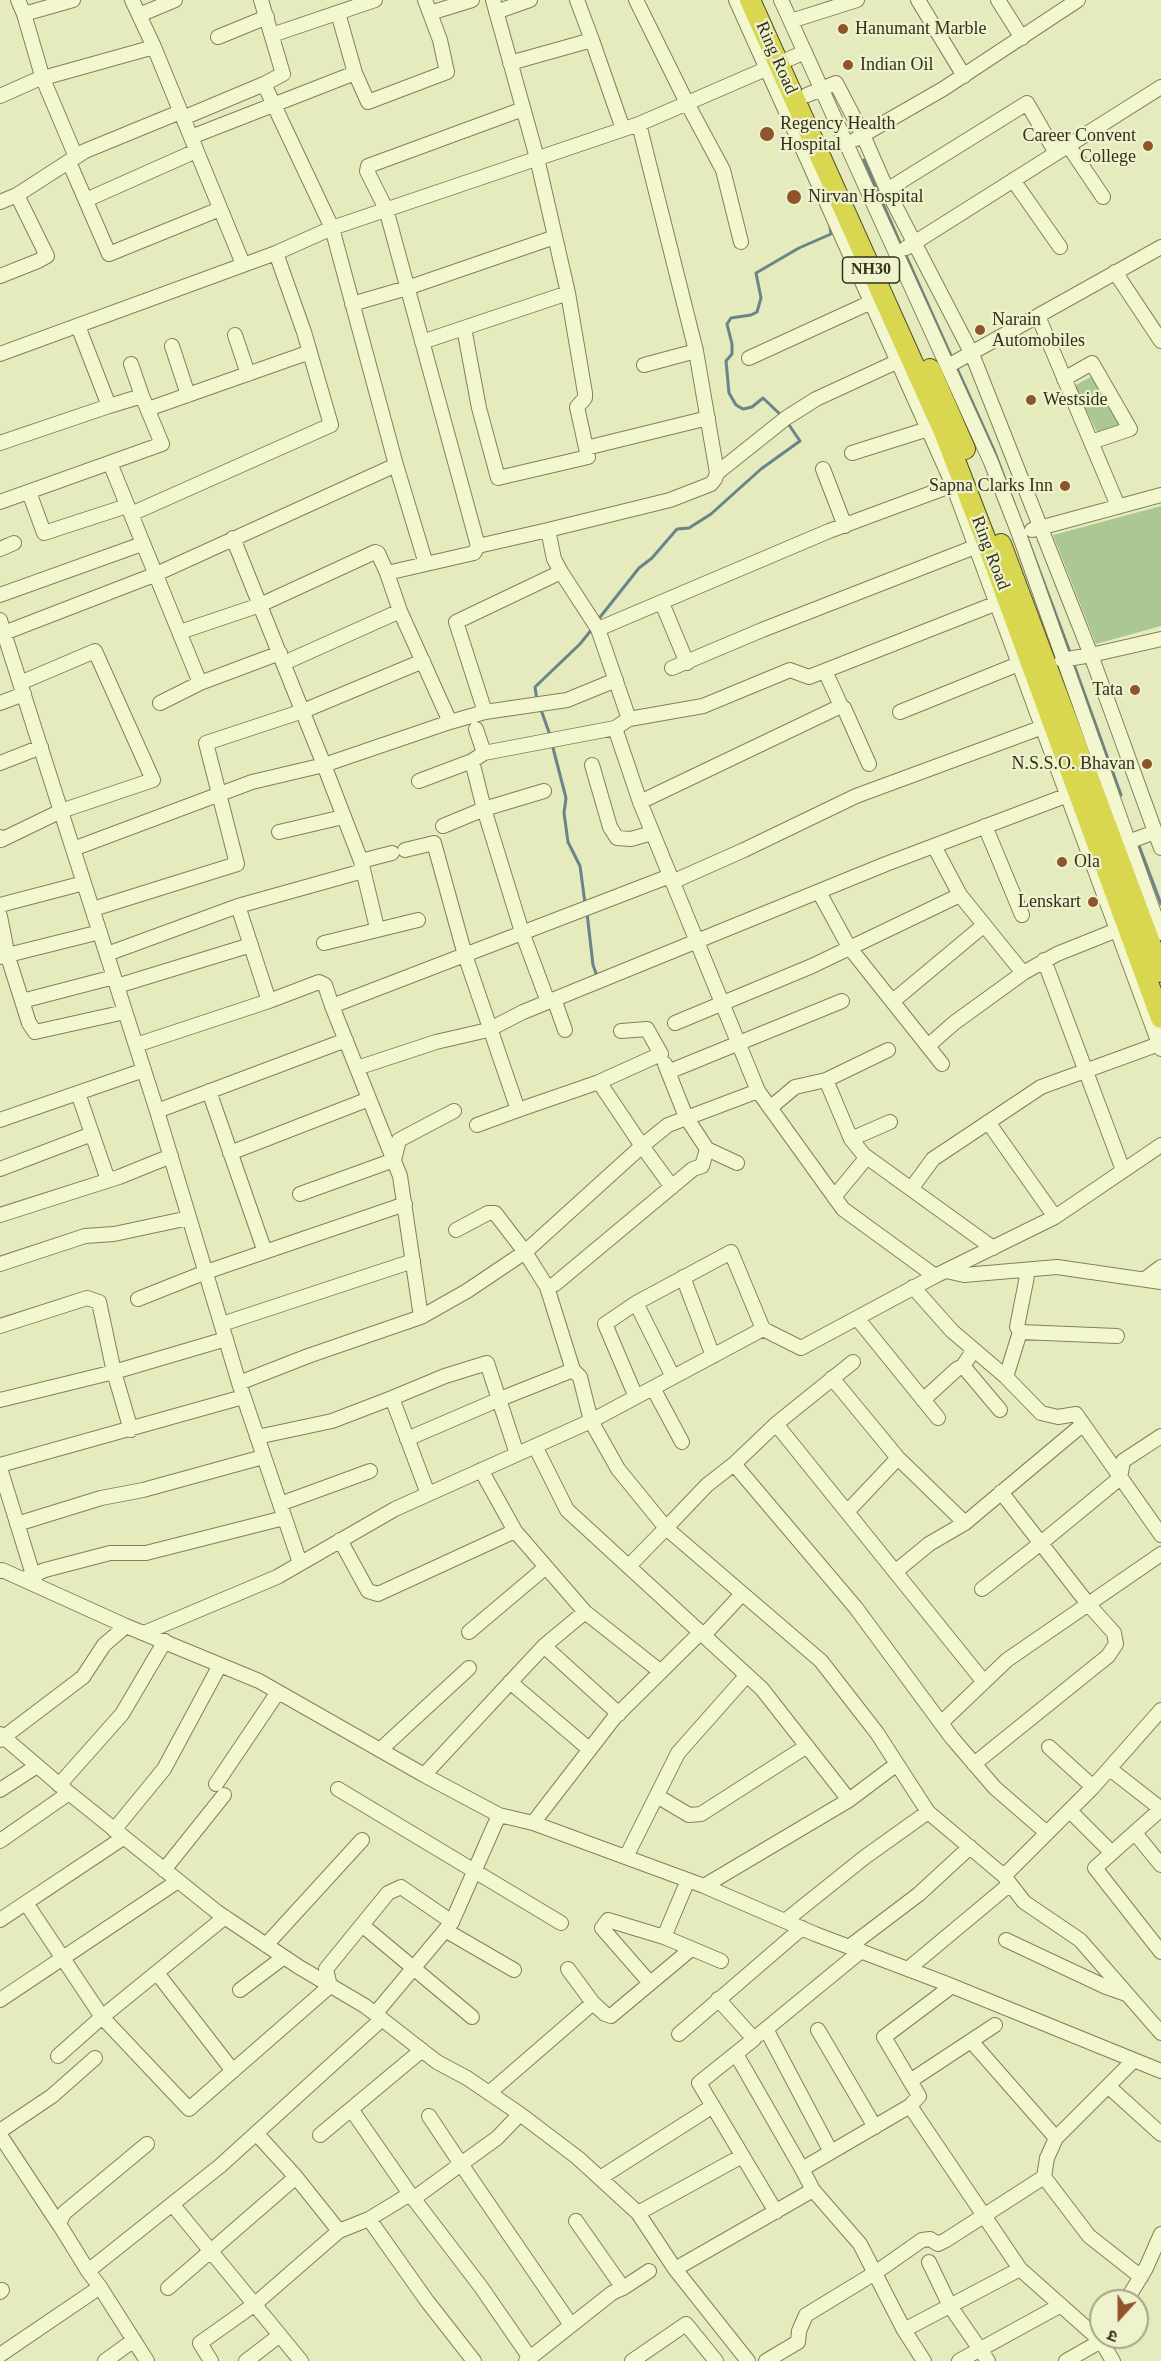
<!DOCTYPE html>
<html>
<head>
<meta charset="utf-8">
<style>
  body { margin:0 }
  #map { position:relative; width:1161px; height:2361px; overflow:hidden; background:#e6ebbe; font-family:Georgia,"Noto Sans Devanagari",serif }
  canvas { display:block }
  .north { position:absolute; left:1089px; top:2289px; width:60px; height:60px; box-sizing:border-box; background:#eef3cd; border:2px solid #a3a586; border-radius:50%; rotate:201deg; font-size:16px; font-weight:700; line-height:24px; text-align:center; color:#32301c }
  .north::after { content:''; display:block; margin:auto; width:21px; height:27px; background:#8f542a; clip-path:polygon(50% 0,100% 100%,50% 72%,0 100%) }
</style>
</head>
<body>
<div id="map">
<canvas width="1161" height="2361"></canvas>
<div class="north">उ</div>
</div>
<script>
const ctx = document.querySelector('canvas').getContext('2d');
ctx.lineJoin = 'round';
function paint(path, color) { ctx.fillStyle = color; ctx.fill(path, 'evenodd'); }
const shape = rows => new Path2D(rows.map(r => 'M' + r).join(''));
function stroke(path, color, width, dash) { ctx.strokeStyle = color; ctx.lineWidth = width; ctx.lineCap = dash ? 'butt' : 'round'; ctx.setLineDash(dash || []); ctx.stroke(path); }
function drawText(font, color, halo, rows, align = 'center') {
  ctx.font = font + ' Georgia,serif'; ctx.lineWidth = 4.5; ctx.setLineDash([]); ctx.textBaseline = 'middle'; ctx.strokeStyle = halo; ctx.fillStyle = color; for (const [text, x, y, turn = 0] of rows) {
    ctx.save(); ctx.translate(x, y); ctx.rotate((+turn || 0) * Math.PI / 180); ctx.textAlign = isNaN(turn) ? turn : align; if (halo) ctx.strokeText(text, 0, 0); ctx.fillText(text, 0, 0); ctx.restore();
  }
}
paint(shape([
  [1094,375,1125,427,1099,436,1074,386],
  [1161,506,1161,626,1096,644,1053,535]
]), '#abc893');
stroke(shape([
  [864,160,901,245],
  [904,251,953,360],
  [956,366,994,450,1014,503],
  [783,417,763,398,752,407,743,409,736,405,729,393,726,361,732,354,732,344,727,324,731,318,751,315,757,312,761,298,756,273,799,248,831,234,830,226],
  [1025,532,1071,655],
  [597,621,639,568,652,558,677,529,689,528,711,514,761,469,800,441,787,422],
  [1073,662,1121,795],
  [537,701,535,687,580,644,592,629],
  [540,707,550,735],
  [552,744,566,798,564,813,568,842,580,866,585,903],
  [1138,843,1161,904],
  [587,913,593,965,597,976]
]), '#69848a', 3);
const minor = shape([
  [18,0,24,14,43,79,76,157],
  [132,0,154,47],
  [261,0,283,74,264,84],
  [577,0,592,40],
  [636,0,687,103,723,170,741,242],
  [736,0,953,485,1161,1049],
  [781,0,991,462,1019,534,1161,933],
  [918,0,964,76],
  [998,0,1022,38],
  [496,12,530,0],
  [338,13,355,73],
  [430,13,472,0],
  [24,14,73,0],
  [139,15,175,0],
  [791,21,857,0],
  [272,35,375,0],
  [218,37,267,17],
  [510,63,592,40,623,129],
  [807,95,836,83,863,135,887,190,972,354,1091,655,1161,848],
  [0,96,36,80,154,47,243,264],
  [523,109,368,166,367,171,386,209,478,546,548,530],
  [183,118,264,84,332,228,396,465,426,564,474,553,478,546],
  [639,124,696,351,717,473,715,479,711,484,670,500,548,530,554,559,561,572,598,629,629,719,615,728,640,802,758,1091,843,1209,935,1276,1055,1217,1161,1145],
  [191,137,355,73,368,102,447,72,440,40,425,0],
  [856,139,943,89,1078,0],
  [1068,145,1103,197],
  [69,162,109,254,220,209],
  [1013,180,1060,247],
  [887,190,1027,103,1056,153],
  [86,200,196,151],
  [0,202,17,195,85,151,180,112],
  [906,248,1161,87],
  [1115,272,1161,341],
  [0,276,38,261,47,256,17,195],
  [568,293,585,393,585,398,577,407,586,448,708,418],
  [352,304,407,288,555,237],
  [1038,316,1118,506],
  [464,328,479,408,498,478,588,457,586,448],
  [235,335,248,374],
  [422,342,568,293,537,158,493,0],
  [172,346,188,395],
  [0,354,276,253,332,228,639,124,805,52],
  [749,358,878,299],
  [131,364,142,396],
  [644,365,696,351],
  [948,366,1161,247],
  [1064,379,1092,363,1130,429,1091,442],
  [148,409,310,352],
  [0,443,109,406,78,326],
  [852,453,928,429],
  [110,463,130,512],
  [823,469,845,526],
  [717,473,786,418,816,399,905,358],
  [29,492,44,533,127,506],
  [0,502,162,444,142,396,109,406],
  [1032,530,1161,495],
  [233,538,324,765,252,782,73,849,157,1111,239,1383],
  [0,549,14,543],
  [0,595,142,544],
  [662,603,687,663],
  [0,620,4,633,154,575,396,465],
  [598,629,829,531,953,485],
  [180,632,260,605,375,552,378,553,387,573],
  [4,633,73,849],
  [1062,660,1091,655,1161,639],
  [284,663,400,611],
  [672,668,762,630,985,543],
  [825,671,841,706],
  [200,683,131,514,331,425,304,332,276,253],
  [0,703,24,694],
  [160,703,200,683,280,653],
  [485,712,567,700,616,680],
  [900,712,1026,661],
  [629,719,703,706,790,670,809,677,997,603],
  [450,722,485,712,456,622,561,572],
  [476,729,484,753,472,761,484,809,522,932,548,1002],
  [484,753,615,728],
  [0,763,41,747],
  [592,765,610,827,617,838,631,839,652,833],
  [419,781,472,761],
  [640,802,841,706,844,708,869,764],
  [443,826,484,809,544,791],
  [985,826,1022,915],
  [279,832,343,817],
  [0,837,1,840,61,811,153,780,95,651,20,683],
  [1128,842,1155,832],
  [934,846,960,895,1023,973],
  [405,850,434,843,465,955,518,1110,599,1082,661,1054,647,1029,621,1031],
  [361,861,392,853],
  [672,882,744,850,856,796,1043,727],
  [819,892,849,947,942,1064],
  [0,905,84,883],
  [238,906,363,871],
  [93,909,237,864,206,743,303,711,423,661],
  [0,916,8,957,29,1023,35,1032,125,1012],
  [377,928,361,861,324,765,450,722,400,611,387,573,426,564],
  [324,943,418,920],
  [107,954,238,906,269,1001,136,1045],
  [0,957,100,932],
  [1044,960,1123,1170],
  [117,986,251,945],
  [554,999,565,1030],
  [22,1001,114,977],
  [269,1001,319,982,325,985,332,1006],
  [893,1001,983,926],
  [675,1023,812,966,960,895],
  [929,1045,954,1023,1023,973,1057,954,1117,930],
  [665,1064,686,1117,707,1149,737,1163],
  [357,1068,436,1042,488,1030,523,1012,886,864,1068,795],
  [668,1072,842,1001],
  [826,1080,888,1050],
  [209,1091,265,1252],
  [78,1093,108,1180],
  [770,1108,795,1087,826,1080,851,1139,864,1155,993,1248],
  [157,1111,346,1040],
  [0,1120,144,1070],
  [988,1122,1055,1217],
  [477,1125,518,1110],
  [851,1139,890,1122],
  [230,1153,369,1099],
  [0,1169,92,1134],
  [672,1187,642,1146,668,1125,758,1091],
  [911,1189,933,1159,1041,1087,1159,1044],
  [300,1194,394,1160,399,1140,454,1111],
  [834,1197,867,1157],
  [0,1215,119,1177,171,1156],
  [456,1230,488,1213,495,1213,525,1252,547,1287,555,1284,693,1169,702,1166,707,1149],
  [0,1264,85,1236,114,1234,189,1218],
  [946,1271,964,1275,1057,1267,1161,1282],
  [683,1277,713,1356],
  [1145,1279,1161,1267],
  [547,1287,573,1370],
  [913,1287,952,1331,1006,1377,1041,1413,1058,1417,1076,1414,1161,1535],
  [138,1299,206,1272,405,1204],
  [636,1303,673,1377],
  [421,1317,467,1291,525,1252,642,1146,599,1082],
  [857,1318,938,1418],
  [222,1324,413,1261],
  [0,1326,87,1298,99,1302,114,1372,131,1430],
  [1020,1332,1117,1336],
  [963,1366,1000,1410],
  [1006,1377,1020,1332,1017,1327,1028,1271],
  [832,1378,898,1458,965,1523],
  [653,1388,682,1442],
  [636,1397,605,1324,636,1303,731,1252,763,1329],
  [392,1398,445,1376,487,1363,517,1454],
  [0,1400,114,1372,226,1339],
  [923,1400,957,1369,963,1366,973,1351],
  [776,1424,984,1682],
  [257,1437,332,1421,392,1398,428,1494],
  [407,1439,500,1399,573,1370,580,1377,591,1421,618,1469,666,1528,707,1485,734,1464,856,1608,952,1738,995,1788,1047,1833],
  [535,1446,567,1510,762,1689,849,1800],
  [734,1464,776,1424,853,1362],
  [0,1465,243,1397],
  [0,1468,35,1581],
  [481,1470,515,1531,585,1612,661,1672],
  [280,1504,370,1471],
  [847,1512,898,1458],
  [17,1524,101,1498,143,1490,263,1457],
  [340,1540,368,1591,378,1594,515,1531],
  [300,1563,239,1383,308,1356,421,1317,400,1176,332,1006,670,876],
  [629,1566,666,1528,821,1661,877,1733,928,1812],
  [0,1571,2,1570,126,1626,259,1681,424,1775,499,1815,533,1823,704,1886,815,1934,942,1982,1161,2071],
  [895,1572,929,1544,965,1523,1082,1425],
  [23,1579,45,1570,110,1553,146,1553,284,1518],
  [982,1589,1041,1543,1120,1478,1123,1461,1161,1436],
  [469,1632,546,1567],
  [144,1633,277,1577,395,1509,591,1421,763,1329,801,1348,935,1276],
  [703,1636,742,1594],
  [544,1646,619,1714],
  [510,1682,589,1749],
  [941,1723,1007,1660,1161,1554],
  [0,1734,69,1793,217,1912,299,1967,365,2006,437,2062,467,2078,520,2114,578,2158,638,2213,675,2269,748,2361],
  [0,1740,83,1677,104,1645,126,1626],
  [1049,1747,1093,1787],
  [380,1750,469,1668],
  [974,1764,1108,1656,1116,1644,1114,1633,1088,1604,1001,1492],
  [1110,1769,1161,1809],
  [424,1775,544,1646,585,1612],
  [216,1784,278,1692],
  [59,1785,122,1714,165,1641],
  [338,1789,561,1923],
  [0,1790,37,1766],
  [657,1796,689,1815,701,1814,807,1746],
  [1161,1809,1095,1868,1161,1952],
  [1070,1811,1112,1853],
  [533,1823,614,1718,700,1633],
  [114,1830,164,1769,220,1665],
  [1135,1833,1161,1865],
  [0,1841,69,1793],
  [626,1857,678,1753,747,1675],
  [164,1870,224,1795],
  [1004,1876,1024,1902,1080,1940,1161,2033],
  [688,1880,664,1937,721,1961],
  [704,1886,849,1800,897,1764],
  [26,1903,102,2017,58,2056],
  [225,1917,102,2017,189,2109,330,1986,326,1969,388,1893,401,1887,452,1922],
  [0,1920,123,1838],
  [785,1921,865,1857,928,1812,1004,1876,1093,1787,1161,1710],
  [362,1925,472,2017],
  [445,1930,514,1970],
  [1006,1940,1106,1987,1126,1994],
  [266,1945,362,1840],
  [849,1947,919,1894,970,1847],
  [908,1969,1010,1884],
  [157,1973,233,2071],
  [650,1983,602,1928,608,1920,664,1937],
  [240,1990,284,1957],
  [718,1999,754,2039,699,2083,776,2212],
  [0,2000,178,1881],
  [593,2003,605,2014,611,2016,690,1950],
  [375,2014,452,1922,499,1815],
  [766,2029,831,2152],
  [818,2030,875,2127],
  [679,2034,802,1928],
  [760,2034,861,1951],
  [971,2041,1056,2138],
  [736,2054,802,2169],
  [1134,2060,1056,2138,1047,2158,1044,2177,1089,2236,1141,2277],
  [910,2081,995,2025],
  [1108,2086,1161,2134],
  [489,2093,593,2003,568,1969],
  [910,2106,919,2096,884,2037,952,1986],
  [351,2109,410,2194],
  [429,2116,461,2164,497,2138,520,2114],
  [0,2131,52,2096,95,2058],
  [256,2133,296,2177,339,2231],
  [0,2135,60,2226],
  [320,2135,422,2050],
  [600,2178,713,2106],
  [813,2190,860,2244,904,2330,924,2361],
  [413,2199,461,2164,571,2325],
  [172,2204,301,2361],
  [638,2213,742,2156],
  [369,2219,427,2301,474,2361],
  [576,2221,623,2288],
  [929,2262,950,2306,988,2361],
  [675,2269,813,2190,802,2169,910,2106,1020,2269,1101,2341,1113,2361],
  [88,2271,59,2224,64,2213,147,2144],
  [100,2287,147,2361],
  [168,2288,296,2177],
  [0,2292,2,2290],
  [1126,2301,1146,2268,1161,2234],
  [904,2330,1020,2269],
  [0,2355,100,2287,88,2271,220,2166,382,2019],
  [105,2361,134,2340],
  [211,2361,200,2343,255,2304,339,2231,369,2219,410,2194,481,2287,530,2358],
  [246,2361,280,2335],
  [526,2361,612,2293,623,2288,649,2271],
  [632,2361,686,2324,716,2361],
  [766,2361,798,2342,799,2331,806,2315,875,2273,922,2240,930,2239,938,2244,946,2240,1044,2177],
  [959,2361,1061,2305],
  [1066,2361,1101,2341,1104,2337]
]);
const highway = shape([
  [750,0,944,432,987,543,1161,1018],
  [930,369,965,449],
  [1001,544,1161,972]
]);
stroke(minor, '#828058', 16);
stroke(highway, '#504c2c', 22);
stroke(minor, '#f2f7d0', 14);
stroke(highway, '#d9d650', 20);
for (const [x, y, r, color] of [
  [843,29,6,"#8f542a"],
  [848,65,6,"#8f542a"],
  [767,134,8,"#8f542a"],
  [1148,146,6,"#8f542a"],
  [794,197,8,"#8f542a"],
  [980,330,6,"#8f542a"],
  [1031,400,6,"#8f542a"],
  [1065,486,6,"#8f542a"],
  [1135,690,6,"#8f542a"],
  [1147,764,6,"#8f542a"],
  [1062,862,6,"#8f542a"],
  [1093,902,6,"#8f542a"]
]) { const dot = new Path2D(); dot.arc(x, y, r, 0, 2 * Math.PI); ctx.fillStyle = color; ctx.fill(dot); stroke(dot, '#eef3cd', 2); }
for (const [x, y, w] of [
  [871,270,57]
]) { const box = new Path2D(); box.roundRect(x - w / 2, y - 13, w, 26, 4.5); ctx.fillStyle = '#eef3cd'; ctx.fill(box); stroke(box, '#32301c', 1.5); }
drawText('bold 16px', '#32301c', null, [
  ["NH30",871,270]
]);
drawText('18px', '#32301c', '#eef3cd', [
  ["Hanumant Marble",855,29],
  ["Indian Oil",860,65],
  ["Regency Health",780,124],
  ["Hospital",780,145],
  ["Career Convent",1136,136,"right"],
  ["College",1136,157,"right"],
  ["Nirvan Hospital",808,197],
  ["Narain",992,320],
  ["Automobiles",992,341],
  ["Westside",1043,400],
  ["Sapna Clarks Inn",1053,486,"right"],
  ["Tata",1123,690,"right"],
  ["N.S.S.O. Bhavan",1135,764,"right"],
  ["Ola",1074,862],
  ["Lenskart",1081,902,"right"]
], 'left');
drawText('18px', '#32301c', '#eef3cd', [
  ["Ring Road",776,58,66],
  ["Ring Road",990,553,69]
]);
</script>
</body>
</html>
